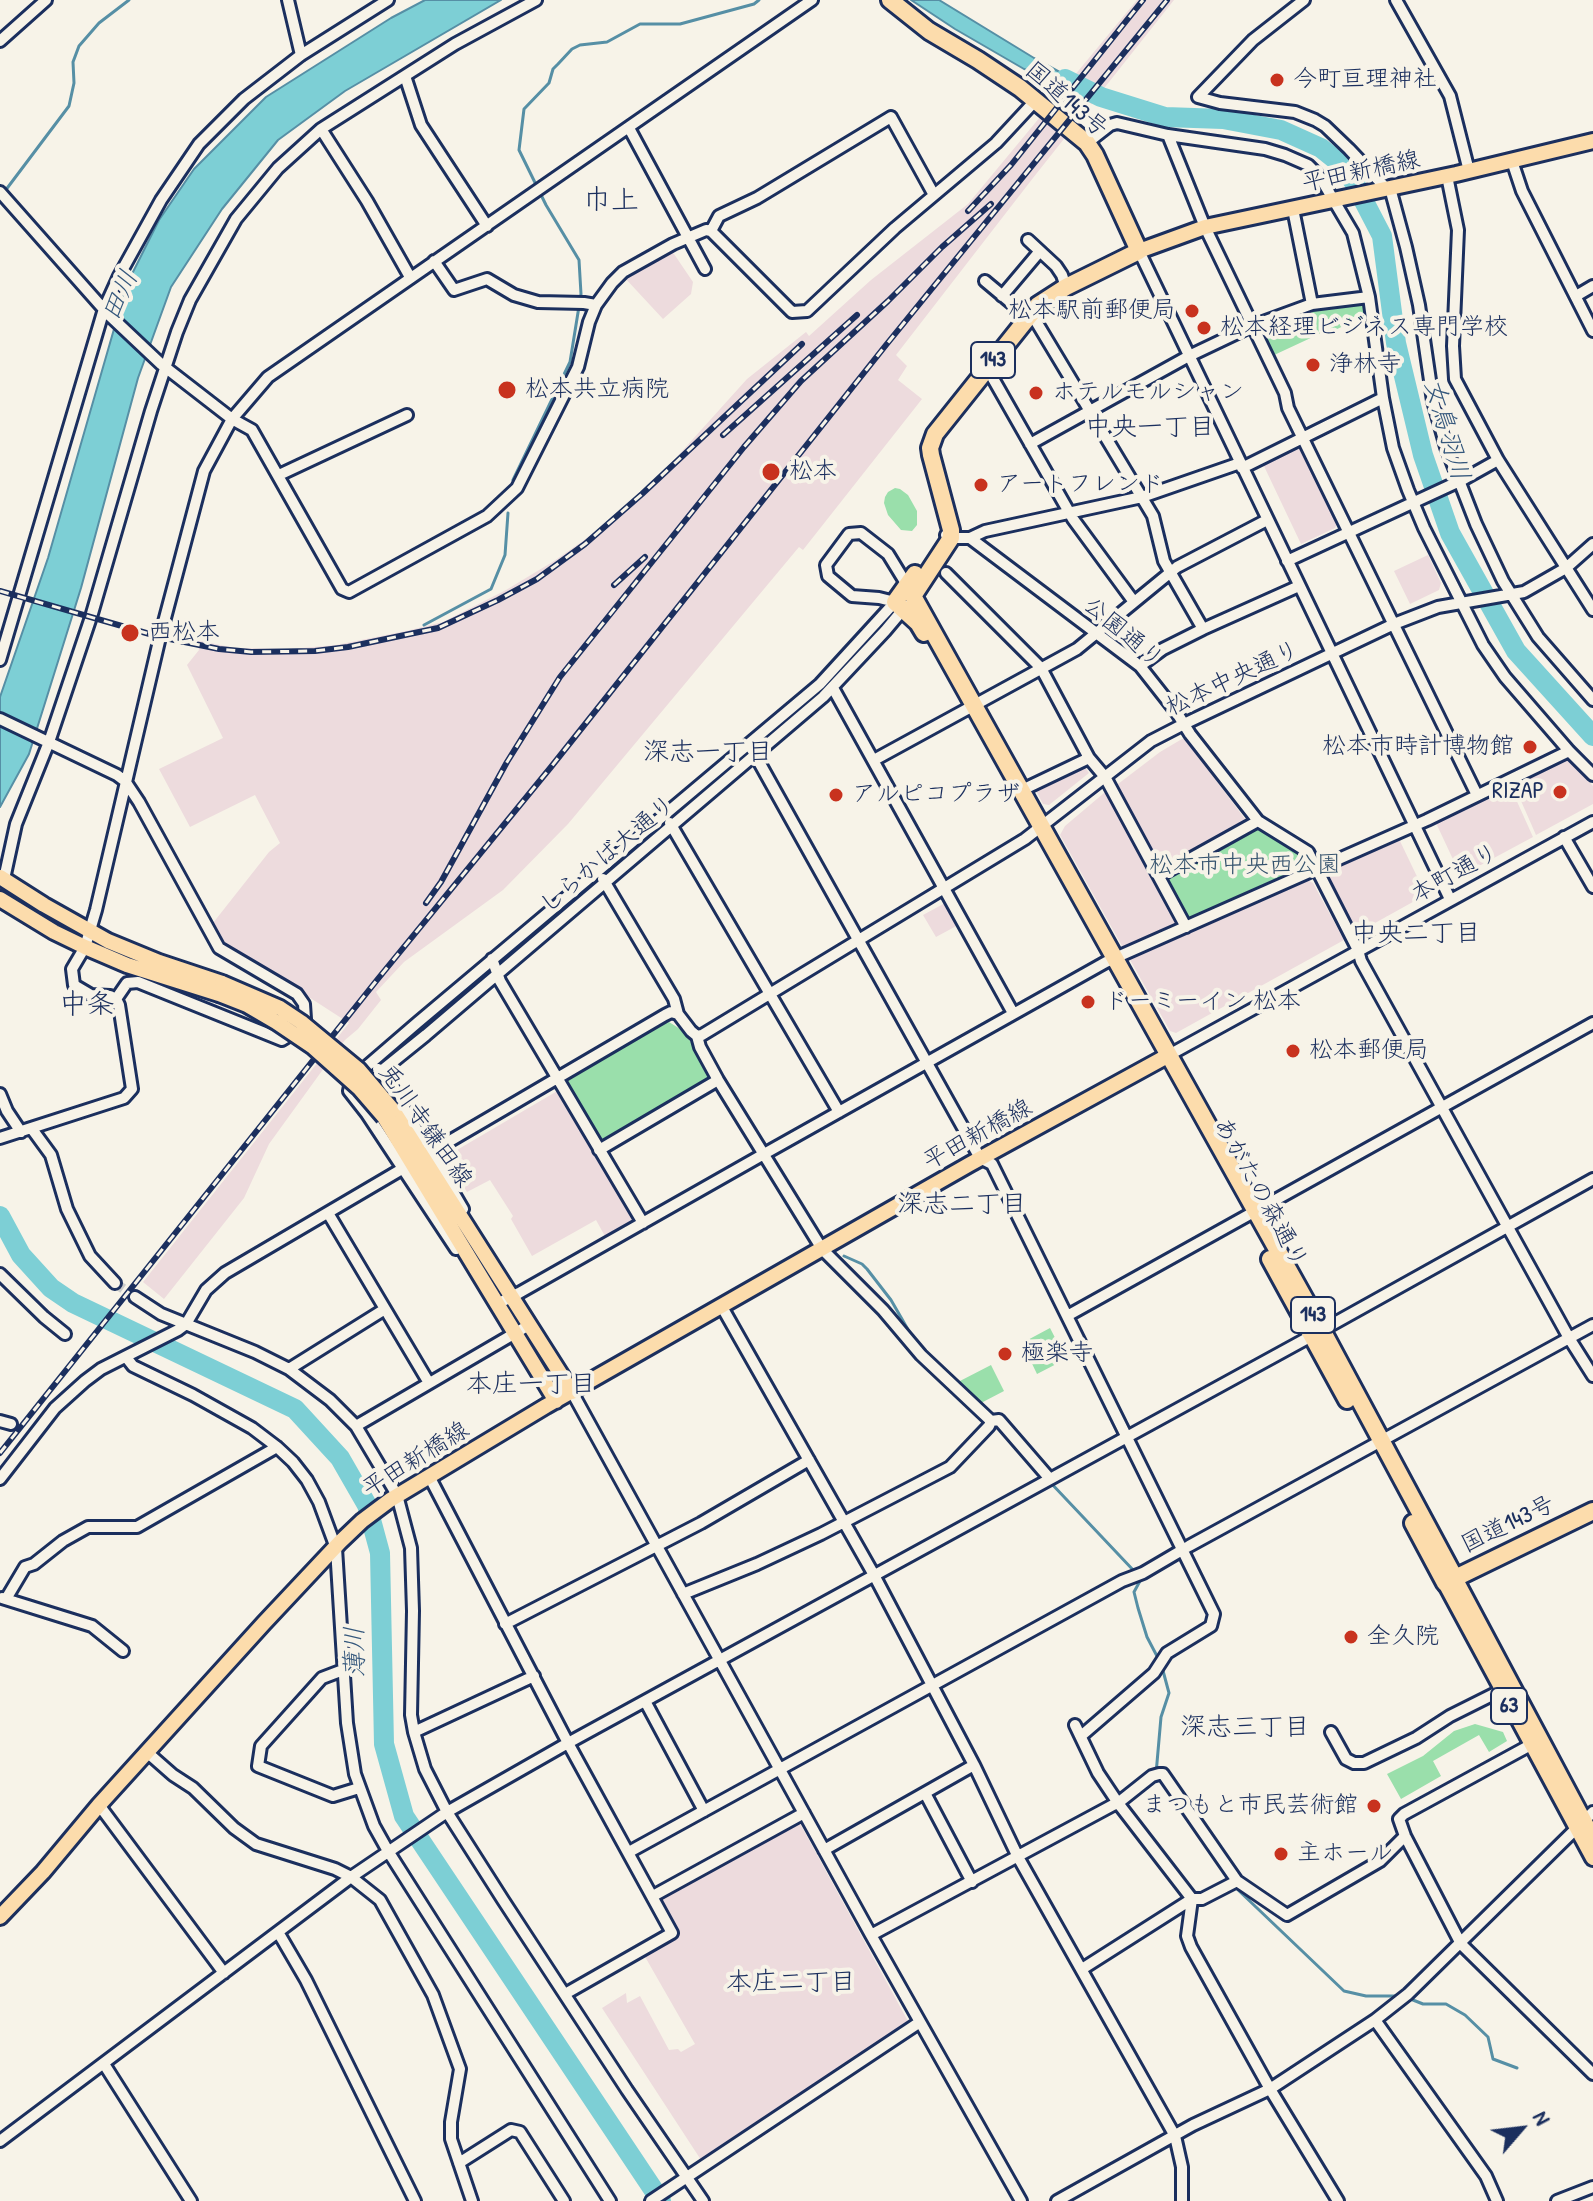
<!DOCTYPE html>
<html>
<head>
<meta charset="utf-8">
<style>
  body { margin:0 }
  #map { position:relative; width:1593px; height:2201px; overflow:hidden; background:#f7f3e8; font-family:"Patrick Hand",sans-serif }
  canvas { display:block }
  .north { position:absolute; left:1481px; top:2089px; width:80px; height:80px; -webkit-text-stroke:6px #f7f3e8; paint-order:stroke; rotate:62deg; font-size:22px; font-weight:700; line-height:32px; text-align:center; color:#1b2f5e }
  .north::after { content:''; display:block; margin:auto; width:28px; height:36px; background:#1b2f5e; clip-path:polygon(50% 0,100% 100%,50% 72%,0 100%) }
</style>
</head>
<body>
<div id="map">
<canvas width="1593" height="2201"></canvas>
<div class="north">N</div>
</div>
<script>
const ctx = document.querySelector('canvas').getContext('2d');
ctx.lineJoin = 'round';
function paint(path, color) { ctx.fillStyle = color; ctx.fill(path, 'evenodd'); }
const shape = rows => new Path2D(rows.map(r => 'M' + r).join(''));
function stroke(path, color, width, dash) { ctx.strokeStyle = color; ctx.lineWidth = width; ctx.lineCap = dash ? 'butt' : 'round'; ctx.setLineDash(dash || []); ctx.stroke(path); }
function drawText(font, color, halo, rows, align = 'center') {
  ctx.font = font + ' "Patrick Hand","Klee One",sans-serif'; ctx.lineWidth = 8; ctx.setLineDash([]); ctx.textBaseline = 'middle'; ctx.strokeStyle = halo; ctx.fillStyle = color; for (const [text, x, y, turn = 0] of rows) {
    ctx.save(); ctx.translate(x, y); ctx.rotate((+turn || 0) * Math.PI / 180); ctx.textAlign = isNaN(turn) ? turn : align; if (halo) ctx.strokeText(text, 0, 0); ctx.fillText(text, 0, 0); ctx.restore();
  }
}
paint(shape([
  [1137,0,1174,0,1033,178,896,355,907,366,898,380,922,399,803,550,799,547,568,824,503,890,404,962,376,992,381,1000,358,1029,345,1040,324,1068,269,1144,244,1198,164,1299,143,1282,349,1023,225,943,213,923,269,852,280,843,255,795,190,827,159,769,223,738,187,665,199,650,196,640,235,648,290,649,336,645,406,631,443,622,506,590,554,561,587,538,618,513,666,469,747,379,806,332,809,336,871,280,968,204],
  [672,251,693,282,691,294,663,319,624,277,635,269],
  [1300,446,1337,524,1335,528,1301,544,1263,464],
  [1428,555,1441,583,1439,590,1410,604,1394,571],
  [1182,739,1185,739,1245,819,1245,824,1165,868,1160,868,1117,790,1118,784,1160,752],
  [1564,761,1569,761,1593,786,1593,804,1536,835,1514,785],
  [1083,764,1089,773,1049,805,1043,804,1034,787],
  [1510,786,1533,837,1466,873,1458,870,1436,823],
  [1104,793,1110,795,1178,921,1176,927,1128,949,1122,946,1060,835,1065,826],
  [1399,839,1423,889,1420,898,1357,933,1327,875,1328,870],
  [1307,880,1313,883,1344,940,1176,1033,1170,1031,1129,958],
  [947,902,960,924,936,937,923,915],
  [559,1090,634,1218,630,1223,606,1238,596,1220,532,1256,511,1219,513,1216,490,1180,467,1192,445,1157],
  [798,1820,909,2023,701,2160,602,2008,626,1993,627,2003,640,1996,669,2050,678,2049,681,2052,695,2044,644,1955,678,1936,658,1898]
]), '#eddbdd');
paint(shape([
  [1362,303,1366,315,1331,332,1330,329,1272,356,1260,333,1261,327,1313,309],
  [895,488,900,489,908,495,917,511,917,525,912,531,901,530,888,515,884,503,885,497,888,492],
  [1259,829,1301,856,1305,866,1302,871,1193,920,1187,918,1168,881,1168,876,1253,830],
  [669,1022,685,1032,709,1073,707,1080,604,1140,598,1136,567,1085,568,1077,661,1024],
  [1050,1328,1066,1359,1037,1374,1022,1343],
  [991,1365,1004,1391,981,1403,958,1382],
  [1475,1724,1503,1732,1507,1741,1489,1752,1479,1735,1433,1761,1441,1776,1401,1799,1387,1774,1423,1756,1454,1731]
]), '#9adfab');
const water = shape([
  [425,0,501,0,345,91,278,140,222,209,171,287,138,378,81,588,29,754,0,807,0,697,48,558,127,284,159,220,194,169,266,97,391,18,425,0],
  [911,0,939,0,1034,58,1102,95,1024,69,955,29,911,0]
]);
paint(water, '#7dcfd5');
stroke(water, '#568fa5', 2);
stroke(shape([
  [5,191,69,106,74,83,73,62,79,46,99,23,129,0],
  [513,480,570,362,581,294,579,260,546,205,519,150,524,109,549,83,553,69,558,64,572,49,580,45,607,42,640,24,680,24,754,4,759,0],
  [424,625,491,589,505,555,508,513],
  [844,1256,862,1264,867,1269,891,1300,914,1340],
  [1049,1481,1135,1572,1140,1581,1134,1592,1138,1608,1147,1637,1159,1660],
  [1162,1667,1169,1693,1161,1717,1156,1774,1231,1881],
  [1235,1887,1344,1991,1366,1996,1397,1996],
  [1408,1998,1423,2004,1446,2004,1465,2015,1488,2037,1493,2059,1517,2068]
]), '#568fa5', 3);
stroke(shape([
  [1065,79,1101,97,1165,117,1223,119,1281,130,1321,148,1336,160,1354,182,1382,236,1396,343,1423,455,1450,533,1516,651,1593,736],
  [0,1216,21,1255,51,1288,73,1303,295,1409,340,1458,367,1505,380,1553,384,1744,404,1816,661,2201]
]), '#7dcfd5', 20);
stroke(shape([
  [115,1283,135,1297],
  [11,1424,21,1433]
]), '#cbcccc', 10, [10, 5]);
const minor = shape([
  [288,0,301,55],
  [1396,0,1450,96,1469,171],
  [0,41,46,0],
  [405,76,421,125,487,226],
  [1198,97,1220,103,1295,112,1315,120,1325,126,1349,149,1383,185,1384,190],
  [1198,97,1253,40,1304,0],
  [629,128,705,269],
  [321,129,367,201,410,277],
  [1168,135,1205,227,1285,393,1288,408,1477,795],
  [1087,143,1110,125,1117,123,1168,135,1265,149,1285,155,1308,165,1320,177,1353,233,1369,297,1383,398,1393,448,1408,490,1424,528,1483,645,1505,677,1569,751,1593,775],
  [1512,161,1522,191,1593,331],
  [1447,176,1458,230,1453,346,1455,379,1498,460,1593,610],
  [1390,188,1406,247,1419,305,1433,401,1446,447,1476,524,1503,581,1538,637,1593,700],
  [0,192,108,314,161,364,232,419,252,430,342,589,349,592,487,516,517,488,578,367,589,322,596,305,612,283,623,272,673,244,706,230,711,231,792,312,807,311,895,228,996,143,1035,101],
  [1293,209,1312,304],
  [711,231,719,216,757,198,891,117,934,195],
  [1028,240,1056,266,1062,275,1066,287],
  [1139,251,1450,899],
  [434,261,454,290,487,279,514,295,538,302,584,303,596,305],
  [985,281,1028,317],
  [1002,296,1040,251],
  [1576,296,1593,286],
  [1031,313,1153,516,1164,561,1203,629],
  [987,368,1073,519,1134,602],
  [1030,444,1189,356,1252,326,1312,304,1369,297],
  [1242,468,1383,398],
  [279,475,407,415],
  [946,535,951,538,970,538,1140,666,1177,713,1190,734,1258,821,1308,852,1358,950,1361,961,1569,1338,1593,1376],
  [970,538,985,531,1142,497,1240,463],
  [1287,561,1464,479,1498,460],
  [946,573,1041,668,1089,758,1105,777,1186,927],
  [0,660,104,309,119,276,161,200,199,144,244,99,301,55,388,0],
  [1140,666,1163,649,1203,629,1299,586],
  [833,688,1013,1013],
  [0,719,117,775,125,781,139,802,219,948,297,994,304,1004,305,1019,300,1029,282,1040,138,982,127,983,116,999],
  [749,744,980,1158,992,1164,1214,1614,1211,1626,1167,1653,1154,1673,1081,1736],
  [874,760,1077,649,1177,567,1267,520],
  [1022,790,1089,758],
  [670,823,839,1112],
  [1564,837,1593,887],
  [1159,876,1258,821],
  [4,879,16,824,49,742,91,617,151,411,177,332,190,300,236,219,278,168,321,129,455,44,536,0],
  [603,879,674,999,678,1014],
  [492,959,500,981,643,1223],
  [697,1036,700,1047,718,1080,822,1249,883,1310,921,1355,991,1421],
  [1169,1055,1593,822],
  [378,1069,390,1084,463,1209],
  [364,1085,426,1035,823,697,885,631,906,606],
  [0,1094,7,1111,21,1132],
  [32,1129,51,1155,67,1209,90,1256,115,1283],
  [0,1138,124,1098,132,1089,119,1005,116,999,110,996,91,995,74,985,72,969,85,947,96,910,160,637,204,471,232,419,268,377,812,0],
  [599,1150,718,1080],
  [431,1152,665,1015,671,1012,678,1014,691,1031,697,1036,702,1035,1025,839,1151,741,1184,724,1394,624,1438,607,1524,592,1566,568,1593,544],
  [328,1213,429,1383],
  [456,1249,367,1114,349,1091,350,1086,366,1067,417,1023,820,684,895,602,879,598,852,596,828,576,826,565,849,534,861,533,888,554,907,585],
  [0,1274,44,1317,65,1334],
  [135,1297,161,1314,255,1352,289,1369,330,1400,356,1426,397,1495,411,1548,413,1611,411,1715,414,1732,425,1769,447,1812,503,1900,627,2090,703,2201],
  [497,1304,519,1293,764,1154,1106,962,1427,820,1569,751],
  [722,1307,874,1575,974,1765,1018,1857,1175,2136,1182,2167,1182,2201],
  [1067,1316,1593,1023],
  [126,1357,133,1366,193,1395,252,1428,277,1447,293,1462,307,1480,319,1502,336,1548,347,1723,355,1774,374,1826,388,1851,610,2201],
  [289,1369,385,1309],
  [572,1392,871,1935,1021,2201],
  [0,1421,11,1424],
  [356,1426,529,1325],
  [429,1476,568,1743,672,1933,565,1994],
  [0,1479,55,1408,85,1381,101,1369,178,1330,186,1324,206,1290,225,1273,402,1169],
  [683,1594,757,1564,821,1534,950,1467,989,1426,991,1421,999,1420,1050,1479],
  [2,1598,92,1626,123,1651],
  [6,1599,25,1567,34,1564,63,1541,88,1527,137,1527,277,1447],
  [505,1624,701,1523,809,1460],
  [343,1670,322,1678,261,1746,258,1766,333,1796,359,1788],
  [645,1701,704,1811],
  [1075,1725,1098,1773,1118,1803,1192,1899,1187,1936,1191,1947,1270,2089,1338,2201],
  [414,1732,534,1676],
  [1331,1732,1346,1759,1354,1763,1364,1763,1416,1738,1450,1716,1506,1688],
  [1536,1742,1404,1814,1399,1819,1405,1836,1461,1944,1593,2074],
  [148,1753,173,1775,193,1788,234,1828,256,1844,335,1869,351,1877,380,1900,433,1995,460,2069,451,2122,451,2139,472,2201],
  [925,1793,972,1882],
  [99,1805,224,1973],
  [824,1850,974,1765],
  [629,1852,1122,1581,1143,1573,1189,1546,1593,1325],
  [653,1896,804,1813],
  [278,1932,306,1980,415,2201],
  [871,1935,1113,1805,1118,1803,1152,1776,1159,1774,1163,1774,1237,1881,1287,1915,1380,1861,1405,1836],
  [1082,1969,1192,1899,1202,1899,1237,1881],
  [1375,2020,1486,2176,1497,2201],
  [104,2064,191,2201],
  [0,2141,351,1877,447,1812,568,1743,1315,1334,1593,1179],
  [459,2163,511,2130,520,2132,564,2201],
  [651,2201,920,2022],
  [1057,2201,1193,2125,1270,2089,1375,2020,1408,1994,1593,1812],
  [1557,2201,1593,2187]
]);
const major = shape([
  [1139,251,1205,227,1456,174,1593,141],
  [0,877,44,905,108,941,159,962,222,983],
  [0,899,54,932,85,947,127,965,219,994],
  [393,1110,572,1392],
  [384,1117,556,1401],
  [1455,1578,1593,1837],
  [1445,1583,1593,1858],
  [0,1917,43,1872,99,1805,264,1623,340,1542,362,1521,390,1500,546,1406,970,1164,1169,1055]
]);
const highway = shape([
  [890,0,929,31,978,60,1020,88,1087,143,1095,155,1139,251,1066,287,1038,305,935,434,930,448,931,455,951,530,951,538,913,596,1322,1330,1455,1578],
  [915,574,895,602,918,623,924,633],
  [1270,1259,1347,1400],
  [1413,1523,1445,1583,1593,1511]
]);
stroke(minor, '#1b2f5e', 16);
stroke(major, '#1b2f5e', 20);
stroke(highway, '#1b2f5e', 22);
stroke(minor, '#f7f3e8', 10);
stroke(major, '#fcdcac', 14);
stroke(highway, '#fcdcac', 16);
const rail = shape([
  [968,211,1011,165,1143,0],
  [723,435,857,315],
  [614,585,645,557],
  [0,591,160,637,219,649,251,652,315,651,348,647,438,628,498,600,537,579,585,544,642,494,802,344],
  [426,903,441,882,507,762,560,677,744,447,801,381,888,301,942,247,991,204],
  [0,1453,377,980,551,767,886,345,1167,0]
]);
stroke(rail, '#1b2f5e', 6);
stroke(rail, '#f7f3e8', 3, [9]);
const majorBridge = shape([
  [222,983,280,1008,301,1022,359,1070,393,1110],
  [219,994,247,1005,276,1022,313,1047,359,1088,384,1117]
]);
stroke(majorBridge, '#1b2f5e', 20, []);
stroke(majorBridge, '#fcdcac', 14);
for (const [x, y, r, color] of [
  [1277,80,8,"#c8321e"],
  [1192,311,8,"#c8321e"],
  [1204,328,8,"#c8321e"],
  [1313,365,8,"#c8321e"],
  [507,390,10,"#c8321e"],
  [1036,393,8,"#c8321e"],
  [771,472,10,"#c8321e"],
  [981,485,8,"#c8321e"],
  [130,633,10,"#c8321e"],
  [1530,747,8,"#c8321e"],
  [1560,792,8,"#c8321e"],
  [836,795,8,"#c8321e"],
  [1088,1002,8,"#c8321e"],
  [1293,1051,8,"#c8321e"],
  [1005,1354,8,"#c8321e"],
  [1351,1637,8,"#c8321e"],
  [1374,1806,8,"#c8321e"],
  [1281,1854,8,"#c8321e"]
]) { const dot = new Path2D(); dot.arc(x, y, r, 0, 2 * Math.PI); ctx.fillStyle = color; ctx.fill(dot); stroke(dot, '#f7f3e8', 3); }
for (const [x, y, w] of [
  [993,360,44],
  [1313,1315,44],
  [1509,1706,36]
]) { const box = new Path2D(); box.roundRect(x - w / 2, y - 18, w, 36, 6); ctx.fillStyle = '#f7f3e8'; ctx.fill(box); stroke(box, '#1b2f5e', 2); }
drawText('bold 22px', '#1b2f5e', null, [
  ["143",993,360],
  ["143",1313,1315],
  ["63",1509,1706]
]);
drawText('24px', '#1b2f5e', '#f7f3e8', [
  ["今町亘理神社",1293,80],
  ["松本駅前郵便局",1176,311,"right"],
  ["松本経理ビジネス専門学校",1220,328],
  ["浄林寺",1329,365],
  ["松本共立病院",525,390],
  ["ホテルモルシャン",1052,393],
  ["松本",789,472],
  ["アートフレンド",997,485],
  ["西松本",148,633],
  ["松本市時計博物館",1514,747,"right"],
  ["RIZAP",1544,792,"right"],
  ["アルピコプラザ",852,795],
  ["ドーミーイン 松本",1104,1002],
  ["松本郵便局",1309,1051],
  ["極楽寺",1021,1354],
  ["全久院",1367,1637],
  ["まつもと市民芸術館",1358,1806,"right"],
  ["主ホール",1297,1854]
], 'left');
drawText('24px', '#1b2f5e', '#f7f3e8', [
  ["国道143号",1066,100,41],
  ["平田新橋線",1361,172,-12],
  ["公園通り",1123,633,40],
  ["松本中央通り",1233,679,-25],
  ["しらかば大通り",608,855,-40],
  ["本町通り",1455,874,-29],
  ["兎川寺鎌田線",425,1126,55],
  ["平田新橋線",978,1135,-29],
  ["あがたの森通り",1260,1193,61],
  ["平田新橋線",416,1460,-32],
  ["国道143号",1508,1525,-26]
]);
drawText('24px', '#34526d', '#f7f3e8', [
  ["松本市中央西公園",1245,866]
]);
drawText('italic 26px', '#34577c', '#f7f3e8', [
  ["田川",121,296,-66],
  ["女鳥羽川",1446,430,74],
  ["薄川",356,1652,-91]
]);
drawText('26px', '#1b2f5e', '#f7f3e8', [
  ["中央一丁目",1150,428],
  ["深志一丁目",708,753],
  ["中央二丁目",1416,934],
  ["深志二丁目",962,1205],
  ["本庄一丁目",531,1385],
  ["深志三丁目",1245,1728],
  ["本庄二丁目",791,1983]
]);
drawText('28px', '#1b2f5e', '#f7f3e8', [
  ["巾上",611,202],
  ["中条",87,1006]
]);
</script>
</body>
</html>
